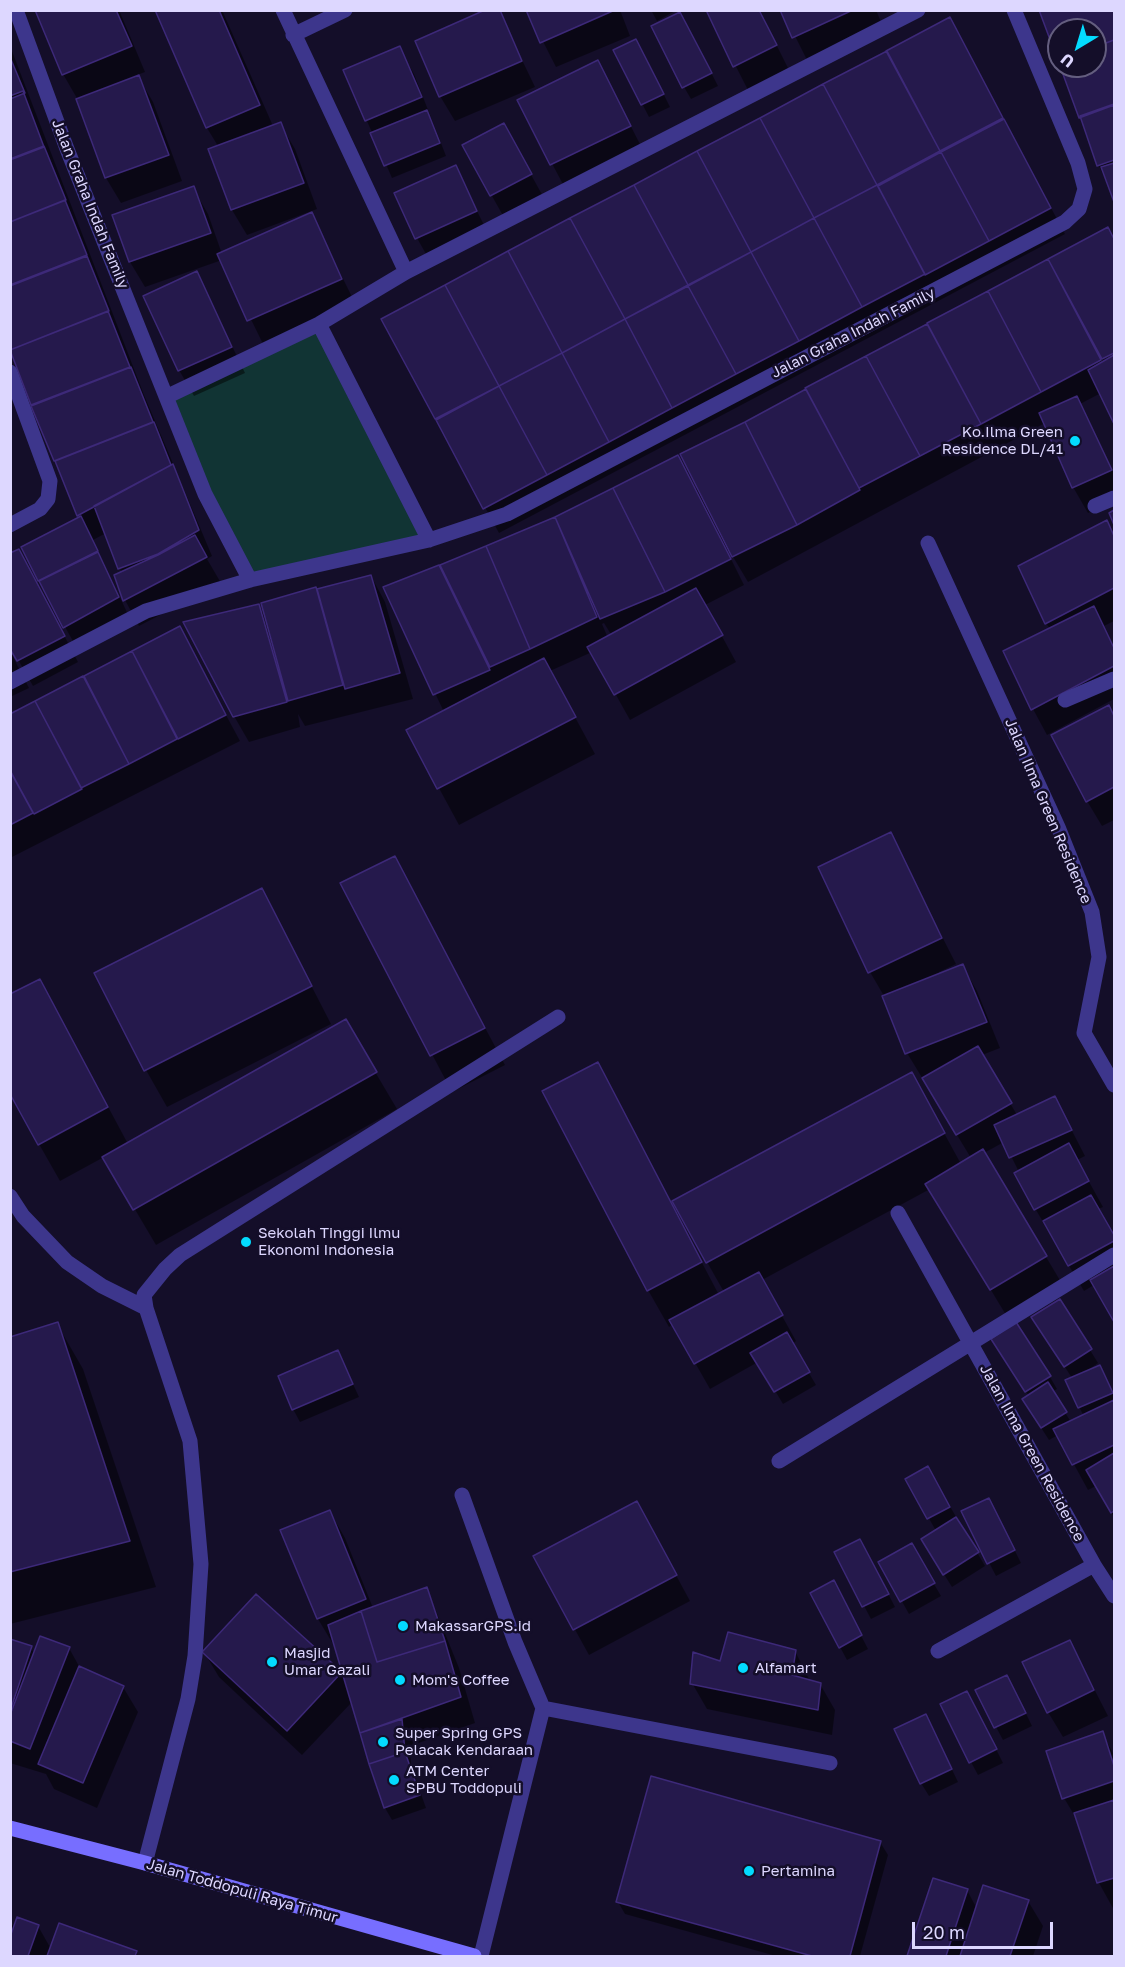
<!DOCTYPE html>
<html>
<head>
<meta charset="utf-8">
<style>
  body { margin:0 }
  #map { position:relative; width:1125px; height:1967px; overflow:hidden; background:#140e29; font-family:"Golos Text",sans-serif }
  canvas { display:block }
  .frame { position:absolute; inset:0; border:12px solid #ddd7ff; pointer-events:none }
  .north { position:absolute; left:1047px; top:18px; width:60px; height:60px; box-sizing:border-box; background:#140e29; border:2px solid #645e7f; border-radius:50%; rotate:218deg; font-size:16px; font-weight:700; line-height:24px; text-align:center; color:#ddd7ff }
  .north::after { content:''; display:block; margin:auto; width:21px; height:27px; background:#03dbff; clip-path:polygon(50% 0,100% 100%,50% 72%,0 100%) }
  .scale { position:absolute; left:912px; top:1922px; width:141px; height:27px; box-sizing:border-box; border:3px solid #ddd7ff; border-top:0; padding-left:8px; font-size:18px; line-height:21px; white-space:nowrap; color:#ddd7ff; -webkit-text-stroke:4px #140e29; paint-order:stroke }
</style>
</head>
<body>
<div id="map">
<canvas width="1125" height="1967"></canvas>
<div class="frame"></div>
<div class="north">U</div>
<div class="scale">20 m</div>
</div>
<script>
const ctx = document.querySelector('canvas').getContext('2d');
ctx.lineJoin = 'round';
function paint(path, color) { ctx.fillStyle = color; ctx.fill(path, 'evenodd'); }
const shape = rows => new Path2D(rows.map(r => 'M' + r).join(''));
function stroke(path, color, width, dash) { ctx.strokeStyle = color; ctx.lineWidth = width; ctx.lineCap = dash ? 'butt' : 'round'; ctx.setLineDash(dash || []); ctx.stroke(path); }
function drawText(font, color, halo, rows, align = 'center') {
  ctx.font = font + ' "Golos Text",sans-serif'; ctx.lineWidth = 5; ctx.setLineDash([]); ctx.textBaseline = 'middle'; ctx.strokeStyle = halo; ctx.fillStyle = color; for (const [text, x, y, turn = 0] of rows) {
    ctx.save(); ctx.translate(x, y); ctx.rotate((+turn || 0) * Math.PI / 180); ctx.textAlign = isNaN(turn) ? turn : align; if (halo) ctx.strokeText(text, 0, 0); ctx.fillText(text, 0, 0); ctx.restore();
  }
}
paint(shape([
  [320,325,429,540,250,580,168,396]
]), '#113434');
paint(shape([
  [36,10,119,10,145,72,137,75,153,102,182,181,121,203,106,178,78,100,63,74],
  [156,10,222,10,273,126,280,124,295,149,317,209,247,235,232,210,210,149,218,146,207,128],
  [498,10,535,87,455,121,440,96],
  [527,10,620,10,630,36,556,67],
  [651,10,677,10,657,21],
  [707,10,759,10,790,72,749,92],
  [782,10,876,10,884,29,808,62],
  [1040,10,1114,10,1114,198,1099,166,1061,66,1095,66,1095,30,1059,30,1059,61],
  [687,26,718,86,691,99,684,87],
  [964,45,1065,234,499,533,383,320],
  [10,46,144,395,212,556,207,559,221,583,139,626,125,600,116,575,122,573,106,533,93,540,132,623,79,652,39,580,80,518,10,348],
  [399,48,414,74,446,156,392,178,345,71],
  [615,51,643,53,670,107,649,117],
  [598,62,644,152,566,190,519,101],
  [464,146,518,151,545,200,506,221],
  [455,167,490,237,431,263,417,238],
  [193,188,208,214,222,254,311,214,356,305,264,346,222,260,145,287,130,262,114,216],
  [1108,229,1114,241,1114,421,1101,393,1080,404,1114,473,1114,500,1088,513,1073,487,1045,423,748,582,729,550,727,551,744,585,705,605,736,662,630,720,592,652,550,671,595,754,459,825,408,731,444,712,385,588,555,519,678,457,696,489,698,487,682,455],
  [604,623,612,636,608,638,602,624],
  [197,273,245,373,194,396,179,370],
  [1106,522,1114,537,1114,621,1104,626,1114,647,1114,699,1047,735,1033,709,1050,629,1046,623],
  [10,555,33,576,78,662,33,686,16,656,13,657,29,688,10,697],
  [371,576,385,602,413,699,305,726,298,714,300,727,249,742,234,716,258,605,265,617,263,604],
  [179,628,240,741,10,858,10,715],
  [1109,707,1114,718,1114,820,1102,826,1087,801],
  [890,834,956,964,939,972,940,975,962,965,977,991,1000,1048,982,1055,1017,1115,1055,1098,1085,1156,1077,1160,1103,1207,1098,1209,1114,1238,1114,1320,1094,1285,1084,1291,1036,1210,1016,1173,1019,1172,1004,1142,984,1153,1061,1282,1006,1315,930,1189,762,1280,796,1341,792,1344,816,1385,783,1404,758,1362,710,1389,673,1324,669,1327,648,1290,597,1064,719,1295,724,1292,707,1262,932,1111,961,1164,971,1158,907,1053,884,996,870,972],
  [394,858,505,1065,452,1092,342,884],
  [262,890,331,1024,167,1107,146,1070],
  [60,1017,128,1144,345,1021,397,1109,156,1245,104,1157,60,1181,39,1144],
  [57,1324,83,1369,156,1587,10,1624,10,1339],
  [1041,1330,1090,1350,1098,1363,1084,1373,1100,1367,1114,1396,1114,1517,1096,1486,1088,1490,1058,1435,1049,1440,1031,1412,1029,1396,1000,1352,1050,1377,1057,1389,1052,1392,1071,1422,1084,1416,1079,1407,1072,1378],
  [338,1352,359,1397,300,1422,293,1409],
  [907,1479,935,1481,985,1566,952,1587,930,1552,936,1531],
  [330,1512,345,1538,373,1608,427,1589,459,1668,475,1723,410,1746,411,1766,426,1808,392,1820,385,1808,352,1702,302,1755,219,1677,204,1652,340,1673,345,1680,335,1643,333,1644,318,1619,282,1531],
  [963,1512,996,1513,1021,1563,996,1576],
  [651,1529,690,1601,589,1655,535,1557],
  [911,1545,941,1596,909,1614,880,1562],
  [836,1553,867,1553,895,1607,871,1619],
  [840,1595,868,1649,847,1660,840,1647],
  [10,1641,31,1647,35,1655,69,1648,80,1668,123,1687,138,1712,97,1808,54,1789,46,1774,10,1763],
  [1070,1642,1108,1716,1063,1737,1048,1712],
  [795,1651,810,1681,820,1684,835,1710,832,1735,707,1709,692,1683,721,1663],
  [1014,1689,1032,1726,1003,1740,996,1727],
  [974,1705,1003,1763,978,1775,971,1762],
  [926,1716,958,1782,929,1796,921,1783],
  [1102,1733,1114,1755,1114,1916,1114,1910,1099,1883,1079,1823,1064,1798],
  [880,1842,888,1855,860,1956,776,1956,625,1914,618,1902],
  [934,1880,967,1890,977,1909,1028,1901,1043,1926,1033,1956,909,1956],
  [10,1921,15,1929,38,1926,51,1949,136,1952,138,1956,10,1956]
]), '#0007');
const building = shape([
  [35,10,116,10,132,46,62,75,35,10],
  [155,10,219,10,260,105,206,128,155,10],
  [485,10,500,10,522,61,439,97,415,41,485,10],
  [526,10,615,10,540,43,526,10],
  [706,10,759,10,777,45,733,67,706,10],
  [780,10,853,10,792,38,780,10],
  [1039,10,1114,10,1114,40,1095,47,1095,30,1059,30,1058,61,1039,10],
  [680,12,712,73,682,88,651,26,680,12],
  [950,17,1003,118,940,151,886,51,950,17],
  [636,39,664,94,641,105,613,50,636,39],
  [1114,40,1114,105,1079,118,1060,66,1095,66,1095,47,1114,40],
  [400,46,422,97,365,121,343,70,400,46],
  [887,51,940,151,877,185,823,84,887,51],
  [10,57,25,93,10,99,10,57],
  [598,60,631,126,550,165,517,100,598,60],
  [139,75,169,155,105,178,76,99,139,75],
  [823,84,877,185,814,218,760,118,823,84],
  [23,91,44,147,10,160,10,96,23,91],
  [1114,104,1114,160,1097,166,1080,116,1114,104],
  [427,110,440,143,384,166,370,133,427,110],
  [760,118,814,218,751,252,697,151,760,118],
  [1004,119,1051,208,989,241,941,152,1004,119],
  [281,122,304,183,231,210,208,149,281,122],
  [504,123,532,174,490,196,462,145,504,123],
  [44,146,66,200,10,222,10,159,44,146],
  [697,151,751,252,688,285,634,185,697,151],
  [941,152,989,241,925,275,878,186,941,152],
  [1114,163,1114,202,1101,167,1114,163],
  [456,165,477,211,415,239,394,193,456,165],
  [634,185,688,285,625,319,570,218,634,185],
  [877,185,925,274,862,307,814,218,877,185],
  [194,186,211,233,129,262,112,215,194,186],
  [65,200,87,255,10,285,10,222,65,200],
  [312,212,342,279,247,321,217,254,312,212],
  [570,218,625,319,562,353,508,251,570,218],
  [814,218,862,307,799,341,751,252,814,218],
  [1108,227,1114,239,1114,353,1102,359,1048,259,1108,227],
  [508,251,562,353,499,386,445,285,508,251],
  [751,252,799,341,736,374,688,286,751,252],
  [87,256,109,311,10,350,10,286,87,256],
  [1048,259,1101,360,1041,392,988,291,1048,259],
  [197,271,232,347,178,371,143,296,197,271],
  [445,285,499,386,435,419,381,319,445,285],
  [688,286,736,374,672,408,625,319,688,286],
  [988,291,1041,392,981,424,927,323,988,291],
  [108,311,130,367,31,405,10,350,108,311],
  [625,319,672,408,609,442,562,353,625,319],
  [927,324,981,424,920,456,866,356,927,324],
  [562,353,609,442,547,475,499,386,562,353],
  [1114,355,1114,424,1088,370,1114,355],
  [866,356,920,456,859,488,805,388,866,356],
  [131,367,153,422,54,461,31,406,131,367],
  [499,386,547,475,483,509,436,420,499,386],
  [806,389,860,490,797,525,745,422,806,389],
  [1077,396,1112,470,1072,488,1039,413,1077,396],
  [154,422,171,465,77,516,55,461,154,422],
  [745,422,797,525,732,557,680,454,745,422],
  [678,455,731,559,665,592,613,488,678,455],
  [173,464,199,530,158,554,118,569,94,506,173,464],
  [613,488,665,592,600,619,555,517,613,488],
  [1114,510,1114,525,1109,513,1114,510],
  [81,516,98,551,38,581,21,547,81,516],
  [555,517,597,617,530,649,486,546,555,517],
  [1107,520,1114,536,1114,588,1045,624,1018,566,1107,520],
  [195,535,207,557,123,601,114,575,158,555,195,535],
  [486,546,530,649,490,667,440,565,486,546],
  [19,549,65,636,17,661,10,649,10,553,19,549],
  [98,552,119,597,63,628,39,581,98,552],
  [439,565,490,670,433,695,383,587,439,565],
  [371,575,400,673,345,689,317,589,371,575],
  [316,587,343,685,288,701,261,603,316,587],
  [696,588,723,635,614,695,587,647,696,588],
  [259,604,287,702,233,717,183,622,259,604],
  [1094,606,1114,648,1114,666,1031,710,1003,651,1094,606],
  [180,626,226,715,178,739,132,651,180,626],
  [132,651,177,739,129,764,84,676,132,651],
  [544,658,576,717,437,789,406,730,544,658],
  [83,676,129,764,81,788,35,701,83,676],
  [35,701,82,789,34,814,10,770,10,714,35,701],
  [1109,705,1114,716,1114,787,1086,802,1051,735,1109,705],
  [10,771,33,813,10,825,10,771],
  [891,832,942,938,868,973,818,867,891,832],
  [395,856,485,1028,430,1056,340,883,395,856],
  [262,888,312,986,144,1071,94,973,262,888],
  [963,964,987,1022,905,1054,882,996,963,964],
  [40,979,108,1107,38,1145,10,1094,10,994,40,979],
  [346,1019,377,1072,133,1210,102,1157,346,1019],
  [978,1046,1012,1103,956,1135,922,1078,978,1046],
  [598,1062,702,1262,647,1291,542,1091,598,1062],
  [912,1072,945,1133,706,1263,672,1201,912,1072],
  [1055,1096,1072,1130,1009,1158,994,1125,1055,1096],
  [1069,1143,1089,1181,1034,1210,1014,1173,1069,1143],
  [983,1149,1047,1256,990,1290,925,1184,983,1149],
  [1091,1195,1114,1235,1114,1241,1068,1266,1043,1221,1091,1195],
  [1114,1266,1114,1322,1090,1280,1114,1266],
  [759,1272,783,1315,694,1364,669,1320,759,1272],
  [1060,1299,1092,1349,1064,1367,1031,1317,1060,1299],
  [58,1322,130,1541,10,1572,10,1337,58,1322],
  [1016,1322,1051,1376,1025,1392,991,1339,1016,1322],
  [787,1332,810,1372,774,1392,750,1353,787,1332],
  [338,1350,353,1384,292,1410,278,1376,338,1350],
  [1100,1365,1113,1393,1078,1408,1065,1380,1100,1365],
  [1048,1382,1067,1412,1041,1428,1022,1399,1048,1382],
  [1114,1400,1114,1445,1072,1465,1053,1429,1114,1400],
  [1114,1453,1114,1511,1111,1513,1086,1470,1114,1453],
  [928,1466,950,1507,927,1519,905,1479,928,1466],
  [989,1498,1015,1550,987,1564,961,1511,989,1498],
  [637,1501,677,1575,573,1630,533,1556,637,1501],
  [330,1510,366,1599,317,1619,280,1530,330,1510],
  [956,1517,979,1552,943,1575,921,1539,956,1517],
  [860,1539,889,1594,862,1607,834,1552,860,1539],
  [912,1543,935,1583,900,1602,878,1562,912,1543],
  [834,1580,862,1635,839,1648,810,1593,834,1580],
  [427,1587,445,1641,377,1662,361,1611,427,1587],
  [256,1594,342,1672,287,1731,202,1652,256,1594],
  [361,1611,377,1662,445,1641,461,1697,360,1733,328,1625,361,1611],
  [728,1632,796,1650,792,1675,821,1683,818,1710,690,1684,693,1652,720,1661,728,1632],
  [40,1636,70,1647,30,1749,10,1741,10,1715,40,1636],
  [10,1639,32,1646,10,1711,10,1639],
  [1070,1640,1094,1690,1047,1713,1022,1662,1070,1640],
  [79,1666,124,1686,83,1783,38,1764,79,1666],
  [1007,1675,1026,1713,994,1728,975,1690,1007,1675],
  [967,1691,997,1749,969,1763,940,1704,967,1691],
  [926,1714,952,1769,920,1784,894,1729,926,1714],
  [402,1719,405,1752,369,1764,360,1733,402,1719],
  [1103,1731,1114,1766,1114,1781,1062,1799,1046,1751,1103,1731],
  [405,1752,420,1795,384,1808,369,1764,405,1752],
  [651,1776,881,1841,850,1956,812,1956,616,1902,651,1776],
  [1114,1800,1114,1878,1097,1883,1074,1813,1114,1800],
  [933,1878,968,1889,946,1956,907,1956,933,1878],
  [983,1885,1029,1900,1010,1956,960,1956,983,1885],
  [17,1917,39,1925,28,1956,10,1956,10,1937,17,1917],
  [59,1923,137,1951,135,1956,47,1956,59,1923]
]);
paint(building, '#25194c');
stroke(building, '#3d2979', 1.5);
stroke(shape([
  [16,10,67,149,205,494,250,580],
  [283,10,406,272],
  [293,35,345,10],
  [319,324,429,540],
  [10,372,50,481,48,499,40,509,10,525],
  [168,396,319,324,406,272,918,10],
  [1095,506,1114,498],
  [928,543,1058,827,1092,912,1099,957,1084,1033,1114,1085],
  [10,682,146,611,250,580,429,540,507,514,1065,222,1079,209,1085,189,1078,163,1014,10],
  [1065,700,1114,679],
  [10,1196,23,1216,67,1262,102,1286,146,1308],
  [898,1213,1094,1565],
  [779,1461,1114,1255],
  [462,1495,515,1642,543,1708,481,1956],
  [938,1651,1094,1565,1114,1596],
  [543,1708,830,1763],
  [145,1863,188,1699,195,1656,201,1564,190,1441,146,1308,144,1295,165,1269,180,1255,558,1017]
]), '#3d368c', 15);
stroke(shape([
  [10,1828,145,1863,474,1956]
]), '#776eff', 15);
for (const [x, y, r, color] of [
  [1075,441,6,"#03dbff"],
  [246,1242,6,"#03dbff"],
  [403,1626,6,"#03dbff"],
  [272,1662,6,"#03dbff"],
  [743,1668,6,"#03dbff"],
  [400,1680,6,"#03dbff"],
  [383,1742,6,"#03dbff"],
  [394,1780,6,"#03dbff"],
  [749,1871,6,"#03dbff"]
]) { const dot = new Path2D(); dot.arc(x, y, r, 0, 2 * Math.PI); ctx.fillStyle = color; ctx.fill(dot); stroke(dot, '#140e29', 2); }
drawText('15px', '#ddd7ff', '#140e29', [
  ["Jalan Graha Indah Family",90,204,68],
  ["Jalan Graha Indah Family",853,333,-27],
  ["Jalan Ilma Green Residence",1048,811,67],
  ["Jalan Ilma Green Residence",1032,1453,61],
  ["Jalan Toddopuli Raya Timur",242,1891,16]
]);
drawText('15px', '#ddd7ff', '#140e29', [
  ["Ko.Ilma Green",1063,432,"right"],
  ["Residence DL/41",1063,449,"right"],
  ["Sekolah Tinggi Ilmu",258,1233],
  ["Ekonomi Indonesia",258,1250],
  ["MakassarGPS.id",415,1626],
  ["Masjid",284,1653],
  ["Umar Gazali",284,1670],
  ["Alfamart",755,1668],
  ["Mom's Coffee",412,1680],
  ["Super Spring GPS",395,1733],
  ["Pelacak Kendaraan",395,1750],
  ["ATM Center",406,1771],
  ["SPBU Toddopuli",406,1788],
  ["Pertamina",761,1871]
], 'left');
</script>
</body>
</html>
